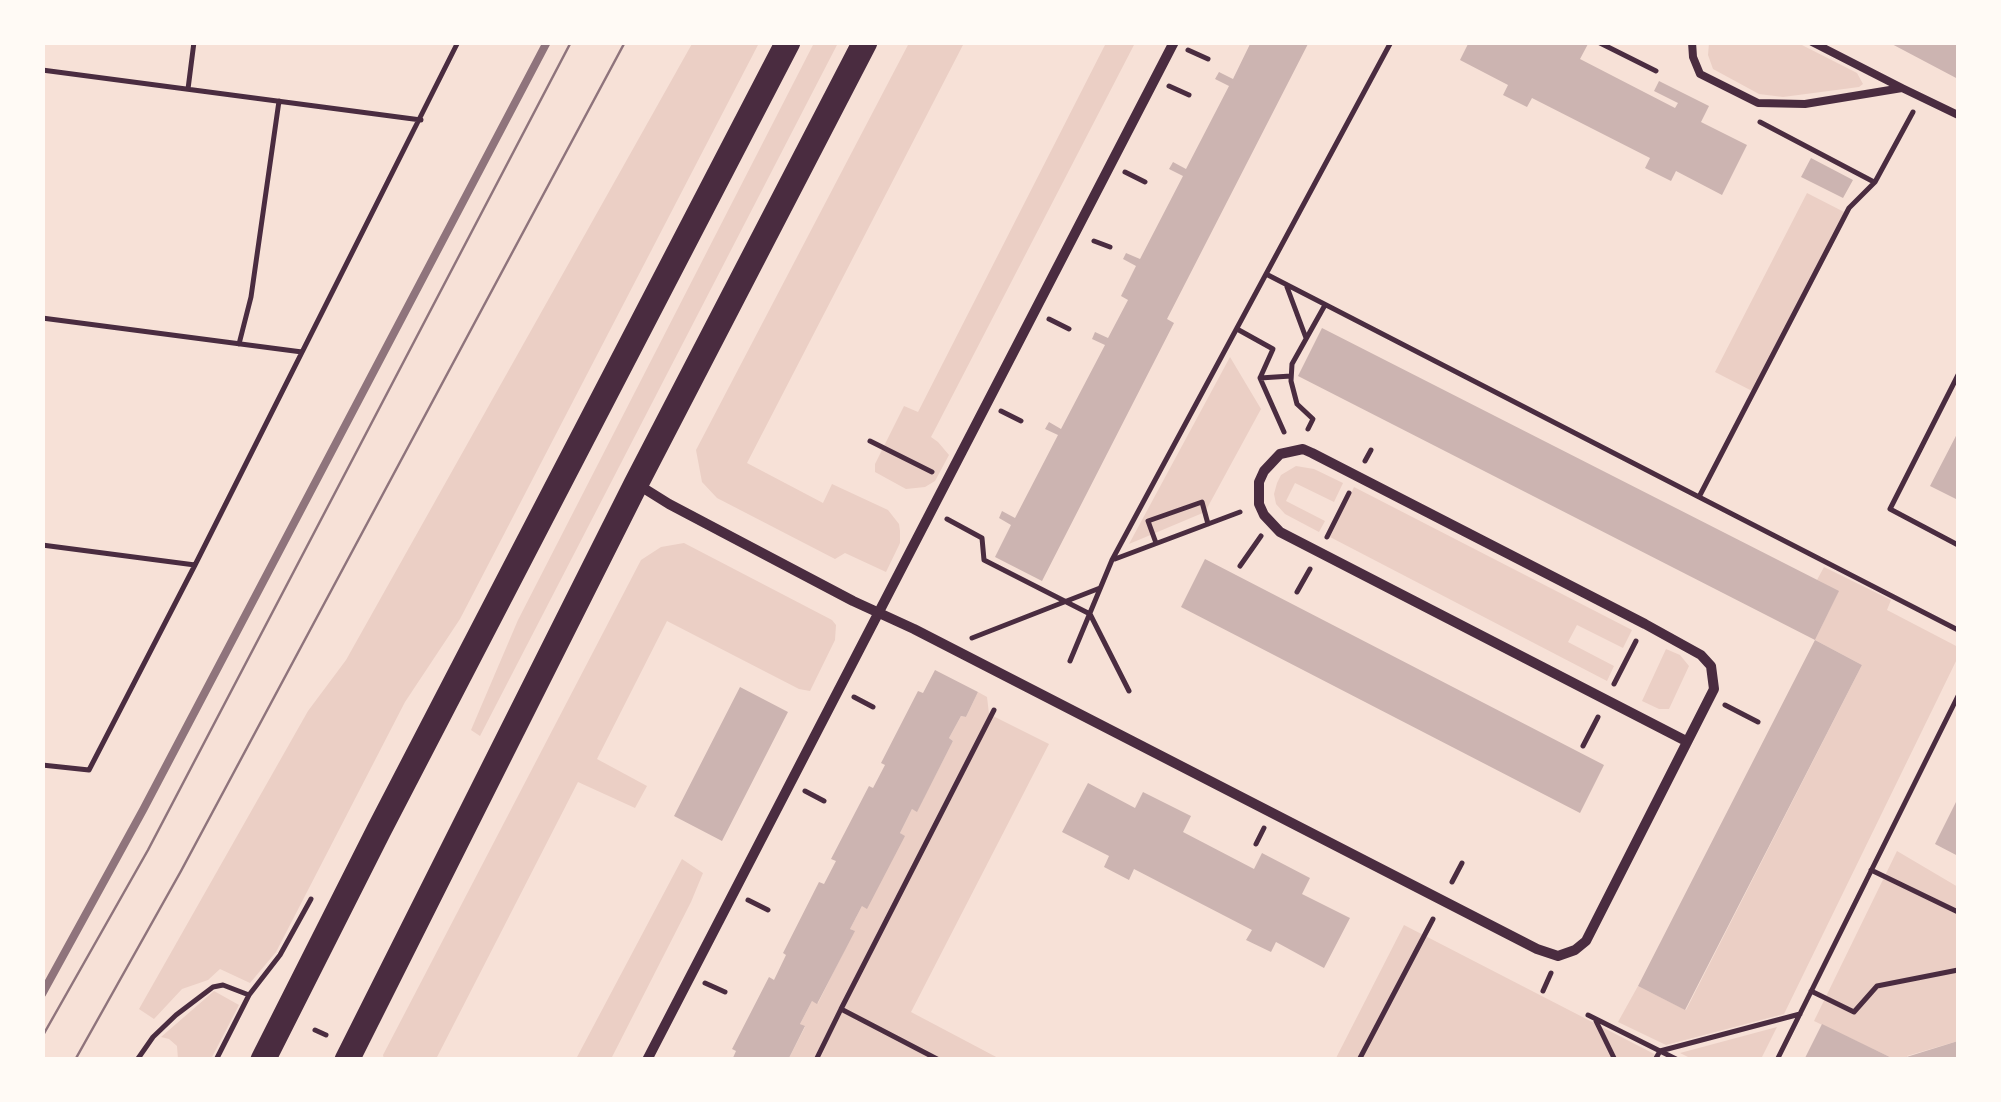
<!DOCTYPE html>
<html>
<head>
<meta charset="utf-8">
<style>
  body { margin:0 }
  #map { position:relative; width:2001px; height:1102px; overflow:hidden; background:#f7e1d7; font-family:"Roboto Serif",serif }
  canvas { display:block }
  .frame { position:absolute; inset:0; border:45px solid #fffaf5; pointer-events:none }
</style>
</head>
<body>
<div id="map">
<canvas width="2001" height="1102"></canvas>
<div class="frame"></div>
</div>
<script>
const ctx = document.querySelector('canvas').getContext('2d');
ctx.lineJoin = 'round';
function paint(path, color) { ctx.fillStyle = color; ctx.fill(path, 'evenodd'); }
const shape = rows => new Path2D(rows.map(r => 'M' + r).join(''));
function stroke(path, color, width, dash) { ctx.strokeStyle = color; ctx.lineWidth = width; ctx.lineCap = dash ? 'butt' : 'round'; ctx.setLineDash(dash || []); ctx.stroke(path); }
paint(shape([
  [693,42,759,43,460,619,405,702,276,952,250,983,220,969,208,980,182,989,154,1019,139,1009,308,711,346,660],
  [814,43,838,43,480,736,471,730,518,620],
  [909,43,964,43,747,463,823,503,832,484,888,510,899,524,900,531,900,543,886,572,845,553,835,559,717,498,702,482,696,450],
  [1106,43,1135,43,931,437,938,442,949,455,935,481,925,487,906,489,875,472,875,464,904,406,918,412],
  [1709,43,1798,43,1857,73,1863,84,1859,87,1783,97,1759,94,1713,69,1708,55],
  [1807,193,1848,214,1756,393,1715,372],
  [1230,357,1261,409,1205,512,1129,544],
  [1296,466,1314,469,1343,483,1334,502,1295,483,1286,501,1325,521,1319,532,1285,514,1276,504,1274,494,1277,483,1281,475],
  [1354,487,1632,630,1623,648,1577,625,1568,642,1614,666,1607,681,1330,537],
  [684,543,832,620,836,625,835,640,810,691,799,689,667,621,597,759,647,786,635,808,578,782,436,1059,384,1059,383,1055,641,560,661,547],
  [1824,567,1891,600,1887,610,1958,647,1958,657,1784,1014,1666,1045,1618,1022,1638,986,1686,1010,1862,665,1815,640,1838,592,1817,580],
  [1666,649,1680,655,1689,666,1669,709,1659,709,1642,701],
  [978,692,987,697,989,714,1049,744,911,1012,1000,1059,788,1060,805,1027,800,1024,812,1001,818,1003,854,931,850,929,862,906,904,836,900,833,912,809,917,811,953,741,949,738,961,716,966,717],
  [1897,851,1958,887,1958,1041,1907,1056,1907,1059,1894,1059,1814,1021],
  [682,859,703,873,691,902,611,1059,576,1059],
  [1404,925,1664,1059,1335,1060],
  [214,991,239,1005,211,1059,178,1059,177,1046,169,1039,161,1037],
  [1777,1027,1761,1059,1692,1059,1680,1053]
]), '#ebcfc5');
paint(shape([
  [1251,42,1309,42,1167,319,1174,323,1042,581,995,557,1011,525,999,518,1002,511,1015,518,1058,435,1045,429,1049,422,1061,429,1105,345,1092,339,1095,332,1108,338,1128,300,1121,296,1136,266,1123,259,1126,253,1140,259,1183,176,1169,169,1173,162,1186,169,1229,86,1215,79,1219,72,1233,79],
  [1469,42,1585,42,1588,44,1580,59,1675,108,1678,103,1654,91,1659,81,1709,106,1701,122,1747,145,1722,195,1676,171,1671,181,1645,168,1650,158,1532,98,1527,107,1503,95,1508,85,1460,60],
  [1888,42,1958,42,1958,79],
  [1811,158,1853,180,1843,198,1801,177],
  [1322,328,1839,591,1815,640,1298,376],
  [1958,432,1958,500,1930,486],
  [1205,559,1604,765,1580,813,1181,607],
  [1815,640,1862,665,1685,1010,1638,986],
  [935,670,978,692,966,717,961,716,949,738,953,741,917,812,912,809,900,833,905,836,867,909,862,906,850,929,855,931,817,1004,812,1001,800,1024,805,1026,788,1060,732,1060,736,1051,732,1049,769,977,774,980,786,955,783,953,819,882,824,884,836,861,831,859,869,786,873,788,885,765,881,763,918,691,923,693],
  [740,687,788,712,722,841,674,816],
  [1088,783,1135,808,1143,792,1191,816,1183,832,1254,869,1262,853,1310,878,1302,894,1350,918,1324,968,1276,942,1271,952,1246,940,1252,930,1134,869,1129,880,1104,867,1109,856,1062,832],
  [1958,798,1958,856,1935,844],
  [1822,1024,1896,1060,1804,1060],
  [1958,1041,1958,1060,1900,1060,1900,1059]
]), '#ccb4b1');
stroke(shape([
  [1598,42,1656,71],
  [1188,50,1208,59],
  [42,70,421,120],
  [1169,86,1189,95],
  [188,89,194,42],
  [1913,112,1875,182,1849,208,1699,497,1958,630],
  [1760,122,1874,182],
  [1125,172,1145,182],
  [1094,241,1110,247],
  [1266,274,1699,497],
  [1287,287,1306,338],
  [42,318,302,352],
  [1049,319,1069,329],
  [1237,329,1273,349,1260,378,1284,432],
  [239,344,251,297,279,101],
  [1958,375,1890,509,1958,545],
  [1260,378,1291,376],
  [1001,411,1021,421],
  [1308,429,1313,419,1297,404,1291,381,1292,364,1325,305],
  [870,441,932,472],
  [1365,461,1371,450],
  [947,519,982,538,984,560,1090,614,1129,691],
  [1327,537,1349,493],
  [1156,543,1148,521,1202,502,1208,524],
  [42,545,195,565],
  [1115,559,1240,512],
  [1240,566,1261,536],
  [1297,592,1310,569],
  [972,638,1100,588],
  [1070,661,1112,560,1391,42],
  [1614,684,1636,641],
  [854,697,873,707],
  [1725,705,1758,722],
  [1583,746,1598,717],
  [42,765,89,770,195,565,458,42],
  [805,791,824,801],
  [1256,844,1264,828],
  [1871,870,1958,912],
  [1452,882,1462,863],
  [748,900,768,910],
  [705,983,725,992],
  [1543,991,1551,973],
  [1811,991,1854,1012,1877,986,1958,970],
  [1588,1015,1678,1060],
  [1596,1021,1615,1060],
  [315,1030,326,1035],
  [137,1060,153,1037,176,1015,213,987,223,985,249,995],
  [216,1060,249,995,280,955,311,899],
  [816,1060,841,1009],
  [939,1060,841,1009,994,710],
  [1359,1060,1433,919],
  [1655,1060,1660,1051,1800,1014],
  [1777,1060,1958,696]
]), '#4a2c40', 5);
stroke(shape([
  [1692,42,1693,57,1700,74,1758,103,1805,104,1902,88,1812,42],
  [1902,88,1958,115]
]), '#4a2c40', 8);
stroke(shape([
  [637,484,669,504,853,601,914,629,1537,949,1558,956,1575,950,1586,941,1714,689,1711,666,1701,655,1645,624,1312,453,1303,449,1280,454,1264,471,1259,482,1259,504,1264,515,1280,532,1686,741],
  [647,1060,1174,42]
]), '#4a2c40', 10);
stroke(shape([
  [263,1060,379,830,788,42],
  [347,1060,636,484,865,42]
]), '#4a2c40', 25);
stroke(shape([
  [42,1037,148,850,571,42],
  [75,1060,181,871,625,42]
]), '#8f747c', 2.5);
stroke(shape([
  [42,994,143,810,547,42]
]), '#8f747c', 8);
</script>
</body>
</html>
